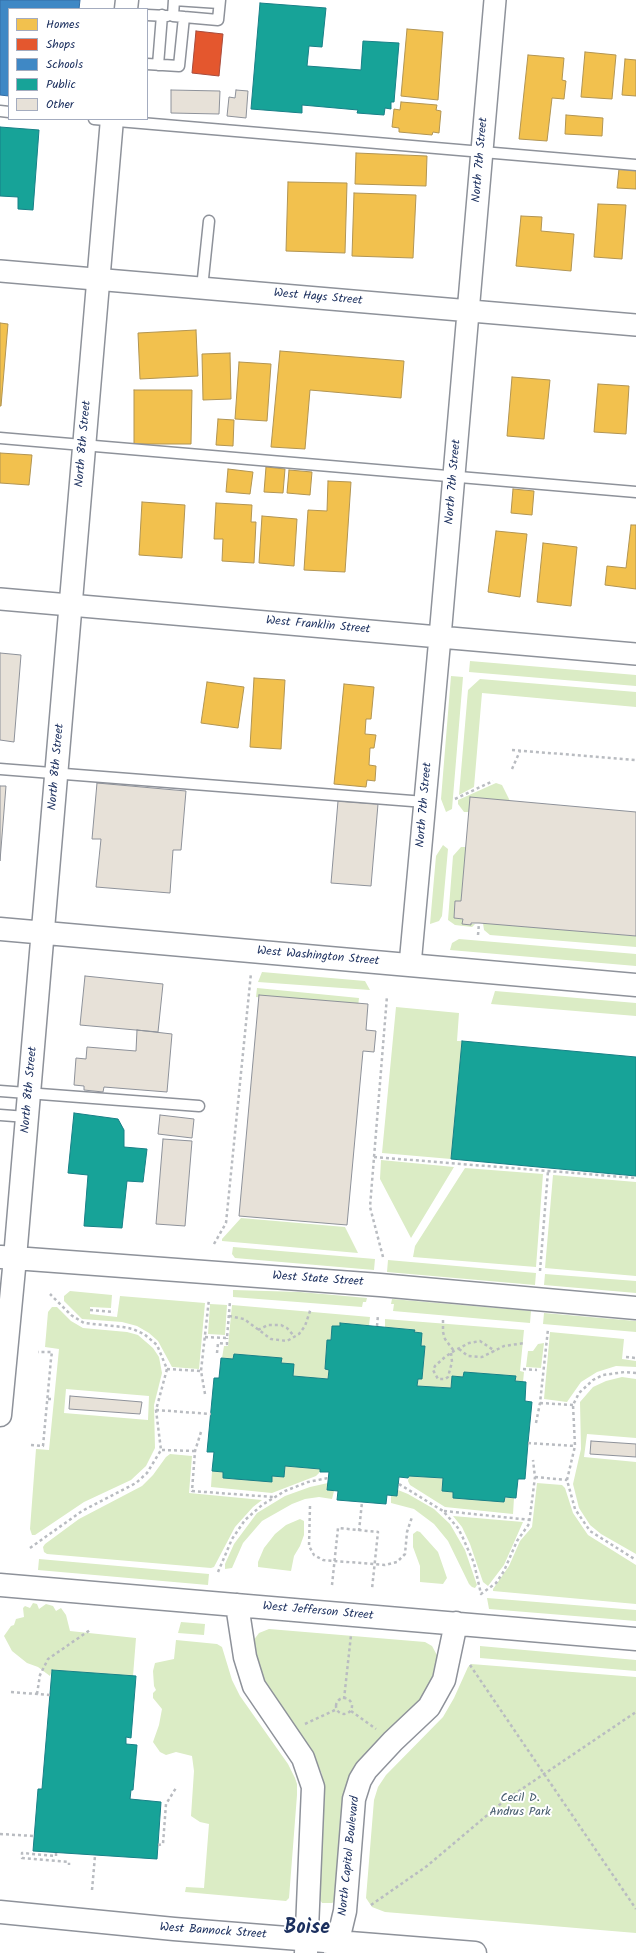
<!DOCTYPE html>
<html>
<head>
<meta charset="utf-8">
<style>
  body { margin:0 }
  #map { position:relative; width:636px; height:1953px; overflow:hidden; background:#fff; font-family:Kalam,sans-serif }
  canvas { display:block }
  .legend { position:absolute; left:8px; top:8px; width:140px; height:112px; box-sizing:border-box; background:#fff; border:1px solid #a4acbf; margin:0; padding:5px 7px; list-style:none; font-size:12px; color:#1b2f5e }
  .legend li { display:flex; align-items:center; gap:8px; height:20px }
  .legend b { width:20px; border:1px solid #a4acbf }
</style>
</head>
<body>
<div id="map">
<canvas width="636" height="1953"></canvas>
<ul class="legend">
<li><b style="height:11px;background:#f2c14e"></b>Homes</li>
<li><b style="height:11px;background:#e4572e"></b>Shops</li>
<li><b style="height:11px;background:#3f88c5"></b>Schools</li>
<li><b style="height:11px;background:#17a398"></b>Public</li>
<li><b style="height:11px;background:#e7e1d8"></b>Other</li>
</ul>
</div>
<script>
const ctx = document.querySelector('canvas').getContext('2d');
ctx.lineJoin = 'round';
function paint(path, color) { ctx.fillStyle = color; ctx.fill(path, 'evenodd'); }
const shape = rows => new Path2D(rows.map(r => 'M' + r).join(''));
function stroke(path, color, width, dash) { ctx.strokeStyle = color; ctx.lineWidth = width; ctx.lineCap = dash ? 'butt' : 'round'; ctx.setLineDash(dash || []); ctx.stroke(path); }
function drawText(font, color, halo, rows, align = 'center') {
  ctx.font = font + ' Kalam,sans-serif'; ctx.lineWidth = 4; ctx.setLineDash([]); ctx.textBaseline = 'middle'; ctx.strokeStyle = halo; ctx.fillStyle = color; for (const [text, x, y, turn = 0] of rows) {
    ctx.save(); ctx.translate(x, y); ctx.rotate((+turn || 0) * Math.PI / 180); ctx.textAlign = isNaN(turn) ? turn : align; if (halo) ctx.strokeText(text, 0, 0); ctx.fillText(text, 0, 0); ctx.restore();
  }
}
paint(shape([
  [470,661,636,675,636,686,469,672],
  [451,676,463,677,452,809,446,812,441,799],
  [480,679,636,692,636,707,482,693,474,787,459,795,468,690],
  [496,783,502,785,510,801,469,812,464,812,458,804,458,800],
  [443,845,448,849,442,916,439,921,430,924,436,856],
  [461,847,466,847,461,901,455,901,454,918,463,919,463,924,475,924,472,927,455,925,448,920,453,856],
  [483,923,636,936,636,947,490,935,484,930],
  [459,939,636,954,636,966,450,950,452,943],
  [262,972,365,981,370,990,258,982],
  [257,988,359,998,358,1007,256,997],
  [495,991,636,1003,636,1016,491,1004],
  [396,1007,459,1013,457,1041,462,1041,451,1159,382,1153],
  [381,1160,454,1167,411,1238,380,1179],
  [465,1168,543,1174,536,1267,413,1257,415,1246],
  [553,1175,636,1182,636,1276,545,1268],
  [241,1218,345,1227,358,1253,222,1241,222,1239],
  [233,1247,375,1259,374,1270,235,1258,232,1254],
  [388,1260,536,1273,535,1285,387,1272],
  [545,1274,636,1281,636,1293,544,1285],
  [233,1290,300,1292,367,1298,366,1302,363,1302,362,1307,233,1297],
  [70,1291,112,1295,111,1308,90,1307,90,1314,117,1317,120,1296,205,1303,199,1369,172,1367,158,1341,149,1333,137,1326,122,1322,82,1319,64,1301,64,1296],
  [392,1299,531,1311,530,1323,393,1311,394,1304,391,1304],
  [210,1304,227,1305,225,1335,208,1334],
  [232,1305,370,1317,369,1326,340,1323,340,1326,332,1326,331,1340,327,1340,325,1369,329,1370,328,1379,293,1376,281,1363,282,1358,234,1354,233,1359,222,1358,224,1346,228,1346],
  [52,1307,57,1307,71,1321,83,1328,127,1332,138,1335,153,1348,159,1357,162,1373,154,1405,155,1448,146,1466,131,1480,84,1502,35,1535,32,1535,30,1529,36,1449,49,1450,59,1349,45,1347,48,1312],
  [66,1389,149,1396,148,1420,64,1413],
  [544,1313,636,1321,636,1332,543,1324],
  [385,1319,524,1330,520,1371,524,1372,523,1382,515,1381,515,1376,464,1372,463,1377,452,1376,451,1388,417,1386,418,1379,422,1379,425,1346,421,1346,422,1333,414,1332,414,1330,385,1327],
  [550,1332,624,1339,622,1359,636,1361,636,1367,616,1366,597,1372,581,1382,567,1402,544,1399],
  [544,1343,541,1368,526,1367,528,1351,533,1351,538,1344],
  [622,1377,636,1379,636,1438,587,1434,584,1457,636,1462,636,1554,601,1534,590,1525,579,1508,573,1484,581,1449,580,1402,593,1387,606,1381],
  [170,1454,192,1456,189,1493,262,1500,253,1507,235,1527,214,1567,211,1568,47,1554,44,1552,43,1547,45,1544,79,1519,142,1486,153,1475,166,1457],
  [285,1466,320,1469,320,1472,316,1476,272,1493,211,1487,212,1471,223,1472,223,1478,272,1481,272,1476,284,1477],
  [409,1476,443,1478,442,1491,453,1492,453,1498,514,1498,513,1514,445,1507,410,1485,408,1481],
  [328,1483,327,1490,334,1491,332,1499,319,1497,305,1499,292,1504,262,1521,243,1543,232,1568,225,1569,225,1564,234,1544,257,1513,285,1496,310,1487],
  [537,1483,562,1485,565,1488,573,1513,588,1535,636,1565,636,1604,493,1591,493,1589,509,1566,520,1541,532,1527],
  [398,1490,408,1494,434,1509,450,1524,465,1550,477,1585,475,1588,472,1587,469,1584,448,1541,434,1524,414,1509,391,1503,391,1495,397,1496],
  [453,1516,523,1522,504,1565,488,1586,483,1582,470,1544,462,1527],
  [300,1519,304,1521,304,1535,300,1546,294,1556,291,1571,258,1567,258,1562,264,1548,275,1534,286,1525],
  [417,1531,420,1532,438,1552,447,1578,443,1584,420,1582,420,1566,413,1547,413,1534],
  [39,1559,209,1574,208,1585,38,1570],
  [487,1598,636,1610,636,1621,489,1609],
  [33,1603,37,1604,39,1609,46,1604,53,1606,56,1611,61,1608,66,1615,70,1631,136,1638,133,1676,52,1670,50,1676,38,1667,27,1663,12,1651,4,1636,11,1626,14,1625,16,1619,24,1617,23,1608,25,1606,30,1608],
  [181,1622,205,1624,204,1635,178,1633],
  [269,1629,425,1642,432,1646,438,1657,439,1662,428,1693,370,1754,336,1901,332,1903,322,1903,316,1893,324,1794,322,1774,313,1754,265,1687,257,1670,253,1641,259,1633],
  [176,1640,217,1644,222,1647,232,1680,240,1696,288,1764,295,1778,297,1784,297,1795,289,1898,286,1901,185,1892,186,1887,204,1888,209,1824,200,1822,191,1816,194,1771,192,1756,176,1752,166,1755,160,1752,153,1742,159,1725,162,1709,153,1698,153,1693,156,1690,154,1686,153,1671,155,1663,174,1659],
  [480,1646,636,1660,636,1671,480,1658],
  [471,1664,636,1677,636,1933,385,1912,372,1907,366,1898,374,1800,378,1787,386,1775,443,1717,454,1698,468,1667]
]), '#dbecc5');
const homes = shape([
  [407,29,443,32,438,100,401,96,407,29],
  [585,52,616,55,612,99,581,97,585,52],
  [528,55,564,58,562,80,566,81,564,99,552,98,547,141,519,139,528,55],
  [625,59,636,60,636,96,622,95,625,59],
  [401,102,437,105,436,110,441,111,439,133,433,132,432,135,399,132,399,128,392,127,394,109,400,110,401,102],
  [566,115,603,118,602,136,565,134,566,115],
  [356,153,427,156,426,186,355,184,356,153],
  [619,169,636,170,636,189,617,188,619,169],
  [288,182,347,183,345,253,286,251,288,182],
  [354,193,416,195,413,258,352,256,354,193],
  [598,204,626,205,622,259,594,257,598,204],
  [521,216,542,217,541,231,574,234,571,271,516,266,521,216],
  [0,323,8,324,1,406,0,406,0,323],
  [196,330,198,376,140,379,138,333,196,330],
  [280,351,404,361,401,398,310,390,305,449,271,447,280,351],
  [230,353,231,399,203,400,202,354,230,353],
  [239,362,271,364,267,421,235,419,239,362],
  [512,377,550,380,544,439,507,436,512,377],
  [598,384,629,386,626,434,594,432,598,384],
  [134,390,192,390,191,444,134,444,134,390],
  [218,419,234,420,233,446,216,445,218,419],
  [0,453,32,455,29,485,0,483,0,453],
  [266,467,285,469,283,493,264,492,266,467],
  [228,469,253,472,250,494,226,492,228,469],
  [289,470,312,472,310,495,287,493,289,470],
  [328,481,351,482,345,572,304,570,308,510,327,511,328,481],
  [513,489,534,491,532,515,511,513,513,489],
  [142,502,185,505,182,558,139,555,142,502],
  [216,503,252,505,251,522,256,522,254,563,222,561,223,539,214,539,216,503],
  [262,516,297,519,294,566,259,563,262,516],
  [631,525,636,525,636,589,605,585,607,566,626,568,631,525],
  [496,531,527,534,520,597,488,592,496,531],
  [543,543,577,547,571,606,537,602,543,543],
  [254,678,285,680,281,749,250,747,254,678],
  [207,682,244,687,238,728,201,723,207,682],
  [344,684,374,687,371,719,366,719,365,734,376,735,374,748,370,748,369,765,376,766,375,781,367,780,366,787,334,784,344,684]
]);
paint(homes, '#f2c14e');
stroke(homes, '#b29553', 1);
const shops = shape([
  [196,31,223,34,219,76,192,73,196,31]
]);
paint(shops, '#e4572e');
stroke(shops, '#a84b3c', 1);
const schools = shape([
  [0,0,80,0,79,9,9,9,9,96,0,95,0,0]
]);
paint(schools, '#3f88c5');
stroke(schools, '#346da6', 1);
const public = shape([
  [260,3,326,8,322,47,309,46,307,66,361,70,363,41,399,43,394,102,391,102,391,109,385,108,384,115,357,113,358,110,302,105,302,113,251,109,260,3],
  [0,127,39,130,33,210,18,209,18,197,0,196,0,127],
  [462,1041,636,1057,636,1176,451,1159,462,1041],
  [74,1113,118,1119,124,1130,124,1147,147,1149,143,1182,127,1181,122,1228,84,1226,88,1175,68,1173,74,1113],
  [340,1323,415,1330,414,1332,422,1333,421,1346,425,1346,422,1379,418,1379,417,1386,451,1388,452,1376,463,1377,464,1372,516,1376,515,1381,526,1382,525,1401,532,1402,528,1443,525,1479,518,1479,516,1498,505,1497,504,1502,453,1498,453,1492,442,1491,443,1478,409,1476,408,1478,399,1477,397,1496,387,1495,386,1504,337,1500,338,1491,327,1490,329,1472,320,1472,320,1469,285,1466,284,1477,272,1476,272,1482,223,1478,223,1472,212,1471,214,1452,207,1452,214,1378,219,1378,221,1358,233,1359,234,1354,282,1358,281,1363,294,1364,293,1376,328,1379,329,1370,325,1369,327,1340,331,1340,332,1326,340,1326,340,1323],
  [52,1670,136,1676,131,1738,126,1737,126,1744,137,1745,133,1790,131,1790,130,1799,161,1802,157,1859,33,1851,38,1789,42,1789,52,1670]
]);
paint(public, '#17a398');
stroke(public, '#188087', 1);
const building = shape([
  [171,90,220,91,219,114,171,113,171,90],
  [236,90,248,91,246,118,227,116,229,97,235,98,236,90],
  [0,653,21,655,14,742,0,740,0,653],
  [97,783,186,791,181,850,173,850,170,893,96,887,101,839,92,839,97,783],
  [0,786,6,786,0,861,0,786],
  [470,797,636,812,636,936,479,923,471,923,471,925,462,924,463,919,454,918,455,901,461,901,470,797],
  [338,801,378,804,371,886,331,883,338,801],
  [85,976,163,984,158,1032,80,1025,85,976],
  [259,995,368,1004,366,1030,376,1031,374,1052,363,1051,347,1225,239,1216,259,995],
  [137,1030,172,1034,167,1092,104,1087,103,1092,84,1090,84,1086,74,1085,76,1058,86,1059,87,1047,136,1051,137,1030],
  [160,1115,194,1119,192,1138,158,1134,160,1115],
  [163,1139,192,1141,185,1226,156,1224,163,1139],
  [70,1396,142,1402,140,1414,69,1409,70,1396],
  [591,1441,636,1444,636,1457,590,1454,591,1441]
]);
paint(building, '#e7e1d8');
stroke(building, '#8e929a', 1);
const service = shape([
  [174,0,219,3],
  [147,15,167,16],
  [184,17,218,20,220,0],
  [147,64,179,66,184,17,173,16,174,0],
  [158,65,162,15],
  [0,111,9,112],
  [94,119,636,165],
  [202,288,209,221],
  [0,438,636,492],
  [0,769,425,802],
  [0,1091,199,1106],
  [0,1115,27,1117]
]);
const minor = shape([
  [0,271,636,325],
  [0,599,636,654],
  [410,965,440,637,495,0]
]);
const tertiary = shape([
  [126,9,127,0],
  [0,929,636,985],
  [1,1257,380,1285,636,1308],
  [0,1415,15,1258,112,119],
  [0,1585,636,1639],
  [237,1605,245,1657,254,1686,303,1758,313,1787,306,1953],
  [0,1912,174,1929,475,1953],
  [335,1953,345,1911,354,1799,360,1780,366,1770,393,1741,429,1707,444,1680,456,1623]
]);
stroke(service, '#8e929a', 13);
stroke(minor, '#8e929a', 24);
stroke(tertiary, '#8e929a', 25);
stroke(shape([
  [512,750,636,760],
  [512,769,520,751],
  [455,799,493,781],
  [478,935,479,923],
  [374,1157,636,1178],
  [214,1244,226,1223,251,973],
  [383,1257,370,1207,387,996],
  [540,1271,548,1171],
  [90,1310,114,1312],
  [229,1316,244,1319,271,1339,287,1341,299,1334,305,1326,311,1308],
  [443,1320,443,1332,445,1339,454,1351],
  [377,1326,378,1315],
  [258,1330,268,1325,281,1325,287,1328,295,1337],
  [205,1337,227,1338,230,1301],
  [459,1349,468,1356,482,1357,504,1346,525,1343],
  [217,1353,218,1343,227,1344,227,1338],
  [451,1353,452,1362,448,1377,445,1379,438,1379,433,1370,435,1366,445,1357,454,1351,469,1343,480,1341,495,1351],
  [626,1357,636,1358],
  [167,1369,201,1371],
  [523,1369,537,1370],
  [636,1373,625,1372,603,1375,593,1380,579,1393,573,1405,575,1446,567,1480,575,1509,590,1531,636,1560],
  [205,1394,201,1371,209,1299],
  [48,1399,54,1399],
  [540,1403,573,1405],
  [156,1410,211,1414],
  [536,1423,540,1403,548,1329],
  [201,1432,195,1451,192,1491,273,1497],
  [528,1443,575,1446],
  [31,1445,43,1446,51,1359,52,1352,38,1352],
  [162,1450,195,1451],
  [535,1477,567,1480],
  [399,1484,443,1511,458,1528,463,1538,474,1563,481,1594,496,1583,504,1571,517,1541,529,1524,535,1477,533,1460],
  [310,1506,309,1546,314,1555,323,1560,385,1565,397,1562,405,1554,407,1532,412,1517],
  [444,1511,531,1520],
  [359,1531,362,1502],
  [30,1548,82,1511,136,1483,147,1473,161,1450,156,1410,167,1369,157,1345,144,1334,133,1329,123,1327,84,1323,71,1315,50,1294],
  [218,1572,232,1539,245,1520,262,1505,285,1491,308,1482,328,1478],
  [332,1585,338,1528,378,1532,372,1589],
  [470,1665,636,1909],
  [11,1692,50,1695],
  [37,1694,40,1675,48,1659,90,1630],
  '336 1706a8 8 0 1 1 16 0a8 8 0 1 1-16 0Z',
  [344,1699,351,1635],
  [351,1711,376,1729],
  [305,1724,337,1709],
  [0,1834,34,1836],
  [158,1845,163,1844,166,1804,176,1788],
  [56,1853,56,1856,22,1853,22,1858,69,1862,69,1865],
  [92,1890,95,1856],
  [371,1905,427,1866,504,1801,636,1712]
]), '#b9bcc1', 2.5, [3, 3]);
stroke(service, '#fff', 10);
stroke(minor, '#fff', 21);
stroke(tertiary, '#fff', 22);
drawText('12px', '#1b2f5e', '#fff', [
  ["North 7th Street",481,160,-85],
  ["West Hays Street",318,298,5],
  ["North 8th Street",84,444,-85],
  ["North 7th Street",454,482,-85],
  ["West Franklin Street",318,626,5],
  ["North 8th Street",57,767,-85],
  ["North 7th Street",425,805,-85],
  ["West Washington Street",318,957,5],
  ["North 8th Street",30,1090,-85],
  ["West State Street",318,1280,4],
  ["West Jefferson Street",318,1612,5],
  ["North Capitol Boulevard",350,1856,-84],
  ["West Bannock Street",213,1932,4]
]);
drawText('12px', '#445a6c', '#fff', [
  ["Cecil D.",520,1799],
  ["Andrus Park",520,1813]
]);
drawText('bold 20px', '#1b2f5e', '#fff', [
  ["Boise",307,1930]
]);
</script>
</body>
</html>
